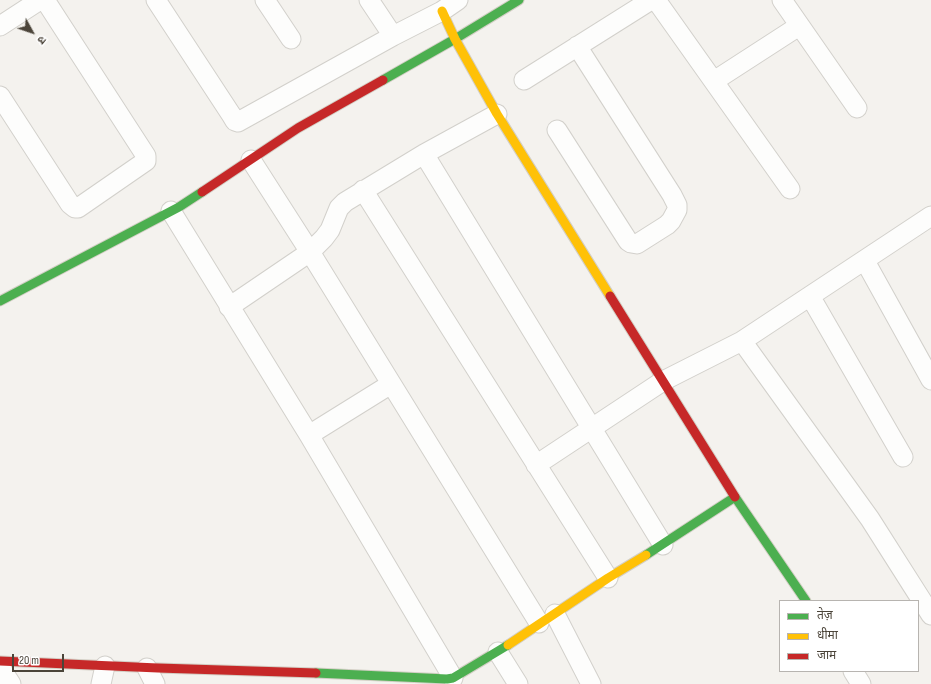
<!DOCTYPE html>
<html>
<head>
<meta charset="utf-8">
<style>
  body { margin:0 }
  #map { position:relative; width:931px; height:684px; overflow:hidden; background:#f4f2ee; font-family:"Sofia Sans Condensed","Noto Sans Devanagari",sans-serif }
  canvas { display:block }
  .legend { position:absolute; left:779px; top:600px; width:140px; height:72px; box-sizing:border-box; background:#fff; border:1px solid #b7b4b0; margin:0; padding:5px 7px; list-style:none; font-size:12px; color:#4b4439 }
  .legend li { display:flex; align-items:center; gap:8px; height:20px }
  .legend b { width:20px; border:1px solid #b7b4b0 }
  .north { position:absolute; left:12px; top:12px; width:40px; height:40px; -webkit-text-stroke:3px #fff; paint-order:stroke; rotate:130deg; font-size:11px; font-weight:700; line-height:16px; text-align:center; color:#4b4439 }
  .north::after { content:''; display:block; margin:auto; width:14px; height:18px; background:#4b4439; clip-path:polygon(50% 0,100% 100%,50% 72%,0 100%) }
  .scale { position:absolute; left:12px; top:654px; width:52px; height:18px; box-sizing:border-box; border:2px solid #4b4439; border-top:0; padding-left:5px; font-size:12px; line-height:14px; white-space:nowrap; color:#4b4439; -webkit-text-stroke:3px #fff; paint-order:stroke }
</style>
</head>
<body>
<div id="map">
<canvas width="931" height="684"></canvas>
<ul class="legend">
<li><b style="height:5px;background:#4caf50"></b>तेज़</li>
<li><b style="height:5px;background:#ffc107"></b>धीमा</li>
<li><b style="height:5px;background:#c62828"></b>जाम</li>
</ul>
<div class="north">उ</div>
<div class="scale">20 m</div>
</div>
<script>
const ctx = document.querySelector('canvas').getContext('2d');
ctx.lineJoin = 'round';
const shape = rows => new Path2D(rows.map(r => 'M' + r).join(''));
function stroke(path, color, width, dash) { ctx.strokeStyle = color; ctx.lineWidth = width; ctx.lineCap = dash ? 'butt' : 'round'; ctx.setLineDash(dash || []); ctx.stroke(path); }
const street = shape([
  [156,0,232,116,235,121,238,122,393,36,442,11,458,0],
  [265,0,291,39],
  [369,0,393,36],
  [656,0,790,189],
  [782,0,857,108],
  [0,26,40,0],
  [524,80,651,0],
  [714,81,799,26],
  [0,96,70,204,75,208,78,208,146,161,146,156,45,0],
  [557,130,628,241,631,243,637,244,667,225,671,221,677,210,677,205,672,195,577,46],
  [424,154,663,545],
  [251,160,310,252,539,623],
  [363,190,608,578],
  [171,211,309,435,453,678],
  [865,261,931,380],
  [810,296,903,457],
  [229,307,310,252,324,238,330,230,339,208,345,202,424,154,497,114],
  [742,341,870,519,931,615],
  [309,435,391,384],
  [536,465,663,381,742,341,931,216],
  [555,614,591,684],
  [498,652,518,684],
  [0,667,11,684],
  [147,668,155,684],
  [853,671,861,684],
  [101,684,105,666]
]);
const fast = shape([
  [383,80,455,39,519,0],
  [0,301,179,207,202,192],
  [646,555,735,497,806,601],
  [316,673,447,679,453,678,508,645]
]);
const slow = shape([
  [442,11,455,39,497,114,610,296],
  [508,645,608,578,646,555]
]);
const jam = shape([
  [202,192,298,128,383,80],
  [610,296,735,497],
  [0,661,158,668,316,673]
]);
stroke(street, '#d2d0cb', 21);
stroke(fast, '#d3cfc5', 11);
stroke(slow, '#d3cfc5', 11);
stroke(jam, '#d3cfc5', 11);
stroke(street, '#fdfdfc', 19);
stroke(fast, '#4caf50', 9);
stroke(slow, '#ffc107', 9);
stroke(jam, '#c62828', 9);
</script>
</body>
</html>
